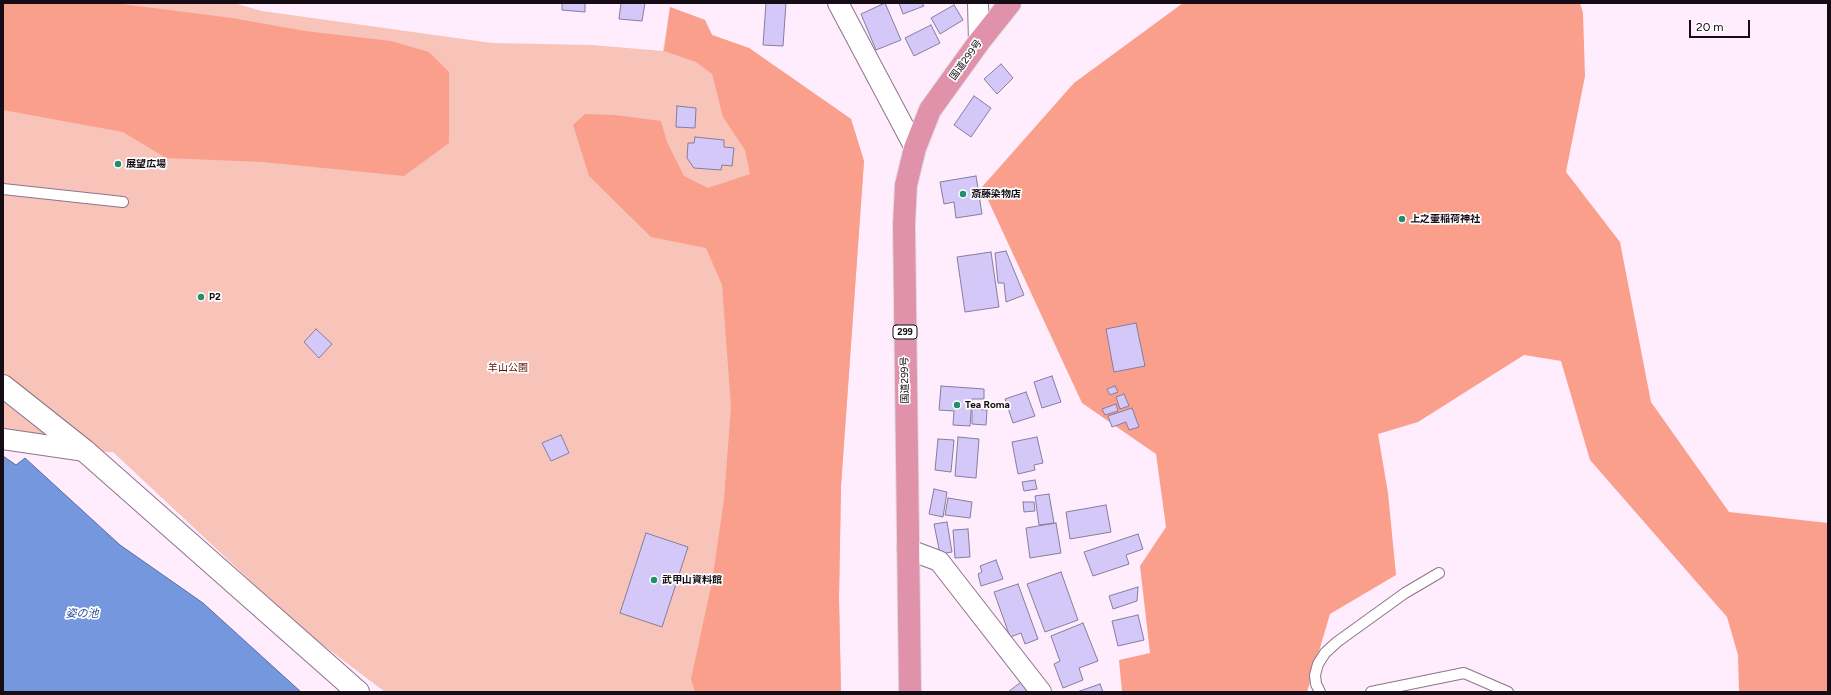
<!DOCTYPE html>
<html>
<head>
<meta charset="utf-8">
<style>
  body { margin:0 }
  #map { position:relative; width:1831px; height:695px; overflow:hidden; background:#ffedfd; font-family:Figtree,sans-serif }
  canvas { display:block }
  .frame { position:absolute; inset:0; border:4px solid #150c15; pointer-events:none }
  .scale { position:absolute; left:1689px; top:20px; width:61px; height:18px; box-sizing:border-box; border:2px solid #150c15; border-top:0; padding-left:5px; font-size:12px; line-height:14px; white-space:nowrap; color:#150c15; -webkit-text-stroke:3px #fff; paint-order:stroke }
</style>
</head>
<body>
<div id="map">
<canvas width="1831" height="695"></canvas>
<div class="frame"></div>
<div class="scale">20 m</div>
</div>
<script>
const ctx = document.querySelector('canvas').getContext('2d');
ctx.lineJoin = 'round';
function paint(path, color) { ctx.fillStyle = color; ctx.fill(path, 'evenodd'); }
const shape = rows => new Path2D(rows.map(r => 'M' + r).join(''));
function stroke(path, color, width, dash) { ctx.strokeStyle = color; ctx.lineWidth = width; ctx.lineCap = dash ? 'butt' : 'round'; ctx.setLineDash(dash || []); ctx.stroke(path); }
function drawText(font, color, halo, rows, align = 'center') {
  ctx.font = font + ' Figtree,"Noto Sans JP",sans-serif'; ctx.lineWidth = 3.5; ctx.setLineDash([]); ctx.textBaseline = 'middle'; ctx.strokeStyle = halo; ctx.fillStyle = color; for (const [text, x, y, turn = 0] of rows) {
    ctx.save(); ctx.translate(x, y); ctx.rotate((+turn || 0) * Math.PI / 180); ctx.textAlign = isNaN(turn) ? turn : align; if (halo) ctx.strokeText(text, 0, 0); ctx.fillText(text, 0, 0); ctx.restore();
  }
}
paint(shape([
  [3,3,234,3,262,11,492,43,592,45,663,51,670,7,705,20,712,35,749,48,851,119,864,161,841,486,839,598,841,692,385,692,303,630,113,452,85,451,3,432]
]), '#f8c4b9');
paint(shape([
  [3,3,114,3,232,18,305,31,391,41,429,52,449,72,449,143,404,176,263,162,166,158,123,132,3,110],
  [1183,3,1580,3,1583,13,1585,76,1566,172,1620,242,1651,402,1729,512,1828,523,1828,692,1739,692,1738,655,1727,617,1590,460,1561,361,1524,355,1418,422,1378,434,1388,493,1396,575,1330,614,1307,692,1122,692,1119,660,1150,653,1140,566,1166,527,1156,454,1082,403,982,187,1074,83],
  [670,7,705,20,712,35,749,48,851,119,864,161,841,486,839,598,841,692,695,692,691,679,712,582,724,499,731,407,722,285,706,248,651,237,589,176,573,125,585,114,615,115,661,121,667,142,684,176,708,188,750,174,745,150,723,117,712,74,696,62,664,51]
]), '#fa9f8c');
const water = shape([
  [3,456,16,465,25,458,120,545,203,603,301,692,3,692,3,456]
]);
paint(water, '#7497de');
stroke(water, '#586da2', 1);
const building = shape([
  [562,3,585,3,585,12,562,10,562,3],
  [621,3,645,3,642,21,619,19,621,3],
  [766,3,786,3,783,46,763,45,766,3],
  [885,3,901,40,876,50,861,14,885,3],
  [899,3,922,3,924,6,903,14,899,3],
  [954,5,963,20,940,34,931,18,954,5],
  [931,25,940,43,914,56,905,38,931,25],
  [1001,64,1013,78,997,94,984,79,1001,64],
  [974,96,991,108,971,137,954,125,974,96],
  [677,106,696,108,695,128,676,127,677,106],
  [695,137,724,140,724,147,734,148,732,166,722,165,721,170,694,168,687,158,688,143,694,143,695,137],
  [976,176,982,214,956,218,954,202,944,204,940,182,976,176],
  [1006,251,1024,295,1006,302,1004,283,998,283,995,253,1006,251],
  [991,252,999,307,965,312,957,257,991,252],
  [1136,323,1145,366,1114,372,1106,329,1136,323],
  [316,329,332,344,319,358,304,342,316,329],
  [1052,376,1061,402,1042,408,1034,382,1052,376],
  [941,386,984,389,984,399,972,399,970,426,953,425,954,411,939,410,941,386],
  [1115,386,1118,392,1110,395,1107,389,1115,386],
  [1026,392,1035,416,1013,423,1005,399,1026,392],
  [1124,394,1129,406,1120,409,1116,397,1124,394],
  [1116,404,1118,411,1105,415,1102,409,1116,404],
  [1132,408,1139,427,1129,430,1126,422,1112,427,1108,416,1132,408],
  [972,409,987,410,986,425,972,424,972,409],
  [561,435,569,453,551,461,542,443,561,435],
  [958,437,979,439,976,478,955,476,958,437],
  [1037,437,1043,463,1034,465,1035,470,1018,474,1012,442,1037,437],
  [938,439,954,440,951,472,935,470,938,439],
  [1035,480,1037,489,1024,491,1022,482,1035,480],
  [934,489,947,492,943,517,929,514,934,489],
  [1049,494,1054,523,1039,525,1035,496,1049,494],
  [948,498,972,502,970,518,945,515,948,498],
  [1023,502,1034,502,1035,511,1024,512,1023,502],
  [1106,505,1111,532,1070,539,1066,512,1106,505],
  [947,522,952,552,940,554,934,524,947,522],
  [1056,523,1061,553,1030,558,1026,528,1056,523],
  [968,529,970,557,955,558,953,530,968,529],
  [646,533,688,547,662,627,620,613,646,533],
  [1138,534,1143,549,1126,555,1129,564,1093,576,1084,552,1138,534],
  [996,560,1003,579,981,586,978,574,982,572,980,566,996,560],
  [1061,572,1078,620,1045,632,1027,584,1061,572],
  [1018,584,1038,639,1025,644,1021,633,1010,637,994,592,1018,584],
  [1138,587,1137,601,1113,609,1109,596,1138,587],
  [1138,615,1144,640,1118,646,1112,621,1138,615],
  [1083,623,1098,661,1079,668,1083,680,1063,688,1054,664,1060,661,1051,636,1083,623],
  [1021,682,1029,692,1008,692,1021,682],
  [1100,684,1103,692,1077,692,1100,684]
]);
paint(building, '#d4c8f8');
stroke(building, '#857d9e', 1);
const service = shape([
  [3,189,123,202],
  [1320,692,1316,684,1315,675,1318,664,1325,653,1337,642,1405,593,1439,573],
  [1371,692,1464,673,1508,692]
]);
const minor = shape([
  [838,3,915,148],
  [978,3,979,42],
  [3,439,85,451],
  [907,549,939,561,1041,692]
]);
const tertiary = shape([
  [3,386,85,451,358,692]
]);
const trunk = shape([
  [910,692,904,224,906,185,915,148,930,110,979,42,1010,3]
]);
stroke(service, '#8e738d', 12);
stroke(minor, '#8e738d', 22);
stroke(tertiary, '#8e738d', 24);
stroke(trunk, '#deddde', 24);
stroke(service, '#fff', 10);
stroke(minor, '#fff', 20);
stroke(tertiary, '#fff', 22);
stroke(trunk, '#e092ab', 22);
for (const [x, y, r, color] of [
  [118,164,4,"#238e6d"],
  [963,194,4,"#238e6d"],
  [1402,219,4,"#238e6d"],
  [201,297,4,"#238e6d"],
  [957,405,4,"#238e6d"],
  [654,580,4,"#238e6d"]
]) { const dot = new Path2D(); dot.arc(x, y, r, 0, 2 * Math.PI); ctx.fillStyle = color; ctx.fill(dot); stroke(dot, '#fff', 1.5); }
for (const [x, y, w] of [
  [905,332,24]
]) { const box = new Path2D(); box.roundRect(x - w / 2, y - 7, w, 14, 3); ctx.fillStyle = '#fff'; ctx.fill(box); stroke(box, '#150c15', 1); }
drawText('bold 9px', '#150c15', null, [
  ["299",905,332]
]);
drawText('10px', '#150c15', '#fff', [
  ["国道299号",966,60,-54],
  ["国道299号",905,380,-91]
]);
drawText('bold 10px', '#150c15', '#fff', [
  ["展望広場",126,164],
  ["斎藤染物店",971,194],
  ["上之壷稲荷神社",1410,219],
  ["P2",209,297],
  ["Tea Roma",965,405],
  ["武甲山資料館",662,580]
], 'left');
drawText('10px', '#601103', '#fff', [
  ["羊山公園",508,368]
]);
drawText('italic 11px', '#284ca0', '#fff', [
  ["姿の池",82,614]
]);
</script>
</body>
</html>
